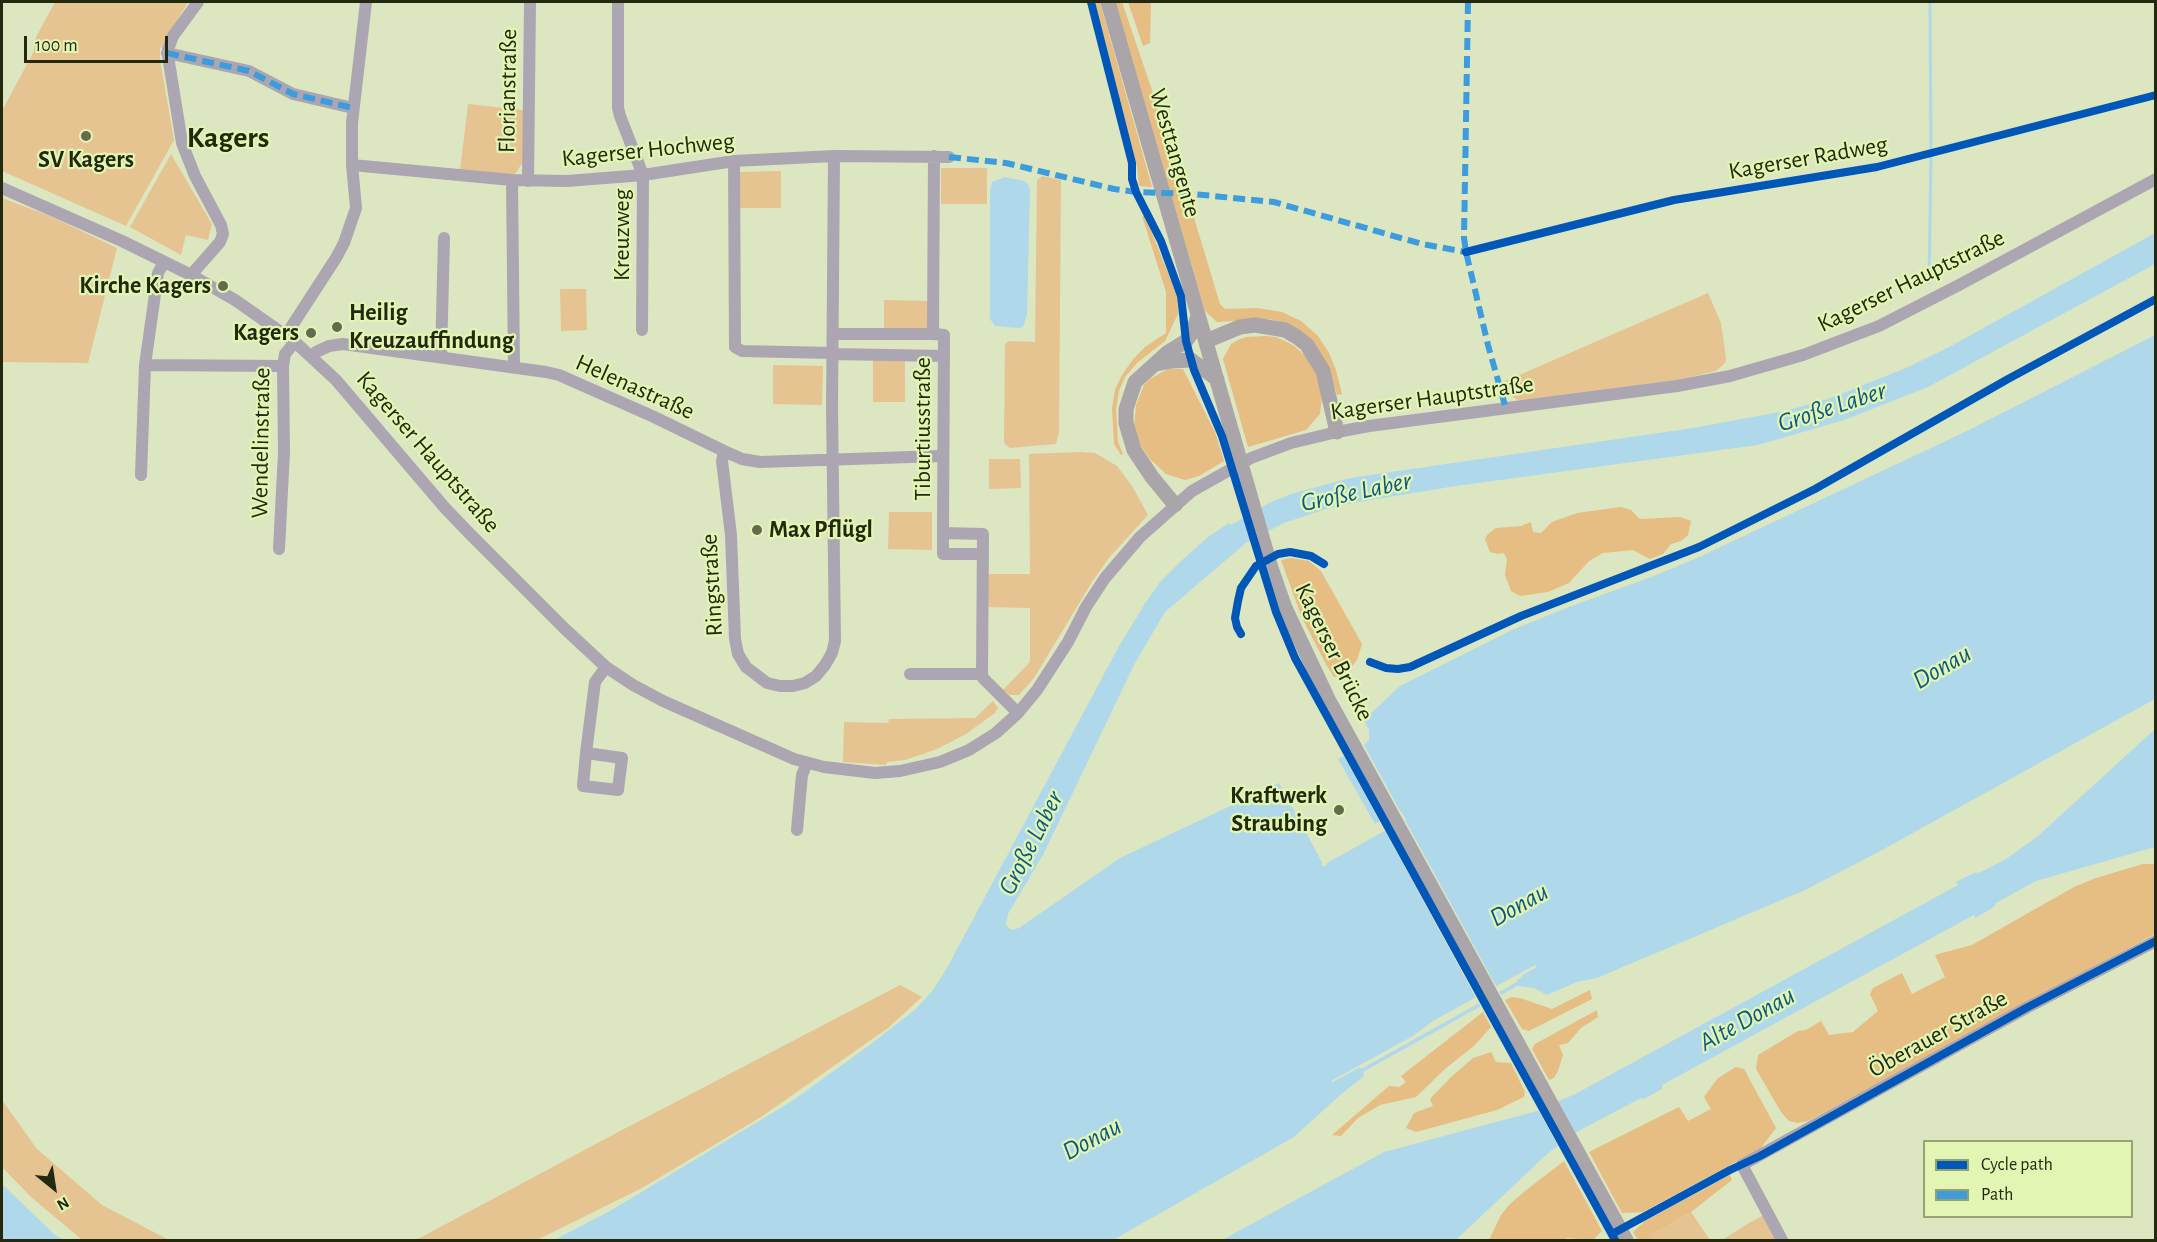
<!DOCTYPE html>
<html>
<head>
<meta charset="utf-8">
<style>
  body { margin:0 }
  #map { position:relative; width:2157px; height:1242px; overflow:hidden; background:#dce6c1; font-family:"Alegreya Sans",sans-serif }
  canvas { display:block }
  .frame { position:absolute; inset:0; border:3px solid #23290f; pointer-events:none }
  .legend { position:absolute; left:1923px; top:1140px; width:210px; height:78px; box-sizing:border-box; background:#e2f5b2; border:2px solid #96a371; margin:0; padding:8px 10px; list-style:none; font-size:18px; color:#23290f }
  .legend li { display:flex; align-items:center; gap:12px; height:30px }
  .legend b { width:30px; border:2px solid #96a371 }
  .north { position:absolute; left:24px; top:1158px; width:60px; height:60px; -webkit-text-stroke:4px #e2f5b2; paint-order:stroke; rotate:150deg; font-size:16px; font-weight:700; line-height:24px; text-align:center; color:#23290f }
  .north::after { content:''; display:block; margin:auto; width:21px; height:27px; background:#23290f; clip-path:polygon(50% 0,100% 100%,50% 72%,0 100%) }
  .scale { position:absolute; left:24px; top:36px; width:144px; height:27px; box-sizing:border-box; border:3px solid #23290f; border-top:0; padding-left:8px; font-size:18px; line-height:21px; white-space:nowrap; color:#23290f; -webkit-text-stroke:4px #e2f5b2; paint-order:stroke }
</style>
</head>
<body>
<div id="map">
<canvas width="2157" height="1242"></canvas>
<div class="frame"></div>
<ul class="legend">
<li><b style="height:8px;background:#0057b8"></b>Cycle path</li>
<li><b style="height:8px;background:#3c9cde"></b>Path</li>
</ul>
<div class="north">N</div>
<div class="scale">100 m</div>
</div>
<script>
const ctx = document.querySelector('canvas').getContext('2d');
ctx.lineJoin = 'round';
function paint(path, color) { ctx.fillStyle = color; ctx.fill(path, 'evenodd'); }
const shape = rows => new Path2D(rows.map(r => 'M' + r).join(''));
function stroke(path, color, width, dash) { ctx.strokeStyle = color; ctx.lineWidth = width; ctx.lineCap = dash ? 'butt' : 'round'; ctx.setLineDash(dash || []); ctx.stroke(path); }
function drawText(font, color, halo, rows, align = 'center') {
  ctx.font = font + ' "Alegreya Sans",sans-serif'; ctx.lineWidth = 4.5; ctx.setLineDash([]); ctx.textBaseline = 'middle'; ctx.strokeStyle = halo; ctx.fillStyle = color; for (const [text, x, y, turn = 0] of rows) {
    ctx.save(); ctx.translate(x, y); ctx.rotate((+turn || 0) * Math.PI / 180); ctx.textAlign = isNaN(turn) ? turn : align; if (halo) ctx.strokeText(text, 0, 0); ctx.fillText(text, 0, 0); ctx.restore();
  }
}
paint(shape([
  [55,2,188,2,160,49,160,60,174,140,126,226,2,171,2,111,34,51,36,37],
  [468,104,523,110,523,162,515,174,511,175,460,171],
  [171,154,212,224,208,240,186,235,181,255,130,227],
  [941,168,987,168,987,204,941,204],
  [781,171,781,208,739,208,738,172],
  [1042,176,1061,180,1059,432,1056,444,1010,448,1004,443,1005,344,1008,341,1035,342,1037,180],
  [2,198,50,216,117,248,88,363,2,362],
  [586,289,587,330,561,331,560,289],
  [1708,293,1721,323,1726,358,1725,363,1716,371,1678,380,1519,401,1507,393,1503,382],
  [884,300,929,301,929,327,924,330,884,330],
  [873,358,905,358,905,402,873,402],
  [773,365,823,366,822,405,773,404],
  [1080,452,1095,453,1117,466,1132,486,1148,515,1108,559,1092,582,1034,678,1019,695,1010,695,1003,690,1030,662,1030,608,987,607,987,574,1030,574,1029,454],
  [989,459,1020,459,1021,488,989,489],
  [889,512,932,512,932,550,888,549],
  [993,701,998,708,995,713,966,734,937,749,905,760,887,762,886,765,843,762,844,722,888,723,889,719,975,718],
  [900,985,922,997,888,1028,761,1117,642,1188,537,1240,416,1240,622,1130],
  [2,1100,37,1149,102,1205,169,1240,82,1240,30,1196,2,1167],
  [1691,1212,1710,1240,1651,1240,1651,1235],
  [1764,1215,1778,1240,1722,1240,1749,1223]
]), '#e6c492');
paint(shape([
  [1095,2,1100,2,1152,187,1139,186,1137,167],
  [1115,2,1122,2,1182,178,1220,304,1225,309,1257,308,1282,312,1301,321,1318,336,1329,353,1336,370,1342,394,1337,395,1331,376,1288,324,1269,319,1217,322,1205,311],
  [1128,2,1151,2,1150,43,1143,46],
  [1145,215,1177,296,1178,314,1165,341,1138,362,1125,377,1119,391,1116,410,1118,442,1123,454,1121,455,1114,444,1112,408,1115,390,1122,375,1134,358,1145,347,1166,333,1166,292,1142,216],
  [1266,336,1276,337,1293,345,1308,358,1317,375,1322,395,1320,414,1306,430,1248,447,1223,359,1231,344,1238,340,1246,337],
  [1168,369,1183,369,1215,432,1224,461,1199,476,1185,480,1166,474,1150,459,1139,443,1134,427,1136,405,1144,385,1150,379],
  [1621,507,1631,510,1640,519,1680,517,1691,521,1688,535,1681,541,1671,544,1663,554,1650,559,1633,550,1603,553,1589,561,1569,583,1548,592,1520,596,1511,591,1505,575,1507,559,1504,553,1498,554,1490,552,1485,539,1488,534,1496,528,1521,526,1531,522,1533,532,1541,533,1552,522,1577,513],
  [1291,558,1309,561,1321,571,1362,644,1357,660,1344,676,1334,677,1327,666,1302,618,1281,560],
  [2143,864,2155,864,2155,934,1808,1121,1798,1123,1789,1121,1781,1112,1756,1069,1758,1055,1798,1031,1806,1030,1821,1021,1829,1035,1853,1032,1878,1011,1870,994,1873,988,1902,973,1912,994,1945,977,1935,955,1972,945,2074,887,2096,878],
  [1590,990,1592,999,1529,1031,1522,1029,1505,1000,1512,997,1520,998,1552,1009],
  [1597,1010,1598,1017,1581,1028,1568,1043,1559,1045,1563,1055,1558,1071,1554,1078,1549,1080,1532,1049,1535,1044],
  [1483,1012,1491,1027,1474,1046,1446,1068,1416,1097,1380,1105,1358,1118,1341,1136,1332,1135,1389,1086,1399,1087,1406,1082,1401,1076],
  [1491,1052,1496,1062,1511,1063,1525,1092,1524,1097,1497,1110,1416,1132,1406,1128,1414,1113,1433,1106,1430,1099,1451,1077,1473,1058],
  [1736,1067,1744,1069,1776,1128,1760,1149,1643,1212,1622,1213,1589,1152,1679,1107,1688,1121,1711,1109,1704,1097,1718,1078],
  [1564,1161,1602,1231,1593,1240,1567,1238,1563,1240,1489,1240,1501,1215,1509,1205,1525,1191],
  [1730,1175,1732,1180,1691,1212,1651,1235,1651,1240,1638,1240,1633,1232,1645,1221]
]), '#e6bd82');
paint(shape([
  [1005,177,1024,181,1028,184,1030,190,1027,315,1023,327,1018,328,995,326,990,319,990,191,992,182],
  [2155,233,2155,264,1928,387,1844,420,1758,445,1456,486,1358,502,1326,509,1284,523,1247,542,1165,612,1135,663,1043,855,1008,914,1006,925,1011,930,1019,928,1120,858,1279,783,1322,862,1322,865,1325,867,1327,863,1406,819,1402,813,1398,811,1375,824,1338,759,1364,745,1369,740,1369,730,1364,720,1400,686,1512,630,1561,610,1659,574,1699,557,1967,431,2155,335,2155,699,1873,855,1805,890,1597,978,1577,982,1547,995,1534,988,1517,986,1363,1072,1364,1076,1339,1096,1294,1137,1113,1240,554,1240,610,1211,792,1101,871,1044,916,1009,933,990,947,968,1119,646,1144,605,1160,582,1180,562,1208,537,1229,523,1231,525,1269,503,1291,494,1350,478,1693,428,1785,411,1828,399,1906,368,1951,346],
  [1535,965,1537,967,1524,974,1515,983,1361,1069,1360,1067,1333,1082,1331,1081,1413,1036,1433,1021,1469,1001],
  [2155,729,2155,847,2036,881,1996,903,1994,907,1975,918,1974,915,1662,1085,1662,1089,1644,1099,1641,1098,1573,1134,1546,1155,1456,1240,1222,1240,1384,1152,1537,1111,1577,1093,1958,885,1956,882,1976,872,1979,873,2006,859,2038,836],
  [2,1184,54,1234,64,1240,2,1240]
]), '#afd9eb');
paint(shape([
  [1364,745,1502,997,1482,1009,1384,829,1402,817,1399,815,1381,824,1344,756],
  [1557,1100,1577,1136,1559,1148,1537,1108]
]), '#dce6c1');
stroke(shape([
  [1930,2,1931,150],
  [1929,283,1931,157]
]), '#afd9eb', 3);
stroke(shape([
  [618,2,618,108,620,116,643,175,642,330],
  [167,53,249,71,293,94,353,108],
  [934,156,933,334,944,335,943,533,983,534,982,674,983,678,1018,713],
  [734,161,735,347,742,351,832,353],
  [352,165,512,180,567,181,643,175,734,161,834,156,949,157],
  [512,180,514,367],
  [528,181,530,2],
  [2,188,122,241,191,275,235,300,295,342,336,380,445,508,469,533,565,629,606,667,633,685,663,701,794,759,824,767,875,773,900,771,940,762,969,750,996,733,1018,713,1037,690,1068,642,1086,607,1105,578,1140,537,1192,491,1251,458,1291,443,1337,432,1369,426,1677,386,1730,376,1803,355,1879,326,1959,285,2156,179],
  [191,275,220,242,223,234,221,225,195,176,182,143,168,56,168,49,173,36,198,2],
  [834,334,933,334],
  [286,335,336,258,344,243,356,208,352,165,352,123,366,2],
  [832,354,944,356],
  [311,357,316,352,329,346,343,344,546,372,559,375,652,416,724,451,742,459,760,462,942,456],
  [441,357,444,238],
  [145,365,283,366],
  [724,451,722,461,731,535,735,639,738,654,746,667,767,683,780,686,793,686,805,683,816,676,825,665,832,653,835,641,832,408,834,156],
  [141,475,145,365,158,273,164,262],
  [943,533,943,554,983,554],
  [279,549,284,452,283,366,285,354,295,342],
  [910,674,982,674],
  [586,753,622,758,618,790,583,786,586,753,595,682,606,667],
  [797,830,802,775,807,763],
  [1782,1240,1742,1165,2028,1007,2156,941]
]), '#aba6b2', 12);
stroke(shape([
  [1108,2,1233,436],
  [1206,341,1240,327,1255,325,1285,330,1297,337,1307,345,1323,371,1337,432],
  [1156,364,1172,361,1191,360,1217,379],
  [1175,505,1152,477,1134,450,1126,423,1126,409,1135,382,1167,353,1186,341,1193,331,1198,316],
  [1271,568,1285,608,1328,699,1626,1240]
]), '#a9a5a8', 15);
stroke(shape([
  [1233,436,1271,568]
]), '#a9a5a8', 15);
stroke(shape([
  [1468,2,1464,238,1466,252,1488,345,1506,409],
  [167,53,249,71,293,94,353,108],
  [949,157,1006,163,1114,189,1136,192,1193,194,1274,202,1422,244,1466,252]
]), '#3c9cde', 6, [12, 6]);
stroke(shape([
  [1091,2,1132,163,1132,179,1136,192,1161,241,1181,296,1186,341,1194,370,1222,436,1276,612,1295,658,1615,1240],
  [1466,252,1674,200,1877,167,2156,95],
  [1241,634,1237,627,1235,618,1238,601,1241,588,1256,566,1278,554,1290,552,1311,556,1324,564],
  [1370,662,1386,668,1398,669,1410,667,1521,616,1699,547,1815,489,2008,379,2156,299],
  [1612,1234,1730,1170,1760,1156,2028,1007,2156,941]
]), '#0057b8', 8);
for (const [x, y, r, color] of [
  [86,136,6,"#646b4d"],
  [223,286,6,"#646b4d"],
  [337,327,6,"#646b4d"],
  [311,333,6,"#646b4d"],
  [757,530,6,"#646b4d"],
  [1339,810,6,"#646b4d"]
]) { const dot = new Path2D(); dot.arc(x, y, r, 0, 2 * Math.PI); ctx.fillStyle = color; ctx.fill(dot); stroke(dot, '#e2f5b2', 2); }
drawText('24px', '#23290f', '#e2f5b2', [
  ["Florianstraße",508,91,-89],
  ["Kagerser Hochweg",648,150,-6],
  ["Westtangente",1175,153,74],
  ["Kagerser Radweg",1808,158,-10],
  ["Kreuzweg",622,235,-90],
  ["Kagerser Hauptstraße",1911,281,-26],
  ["Helenastraße",635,387,24],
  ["Kagerser Hauptstraße",1432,398,-8],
  ["Tiburtiusstraße",923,429,-90],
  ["Wendelinstraße",261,443,-89],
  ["Kagerser Hauptstraße",428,452,49],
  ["Ringstraße",712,585,-93],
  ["Kagerser Brücke",1334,652,64],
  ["Öberauer Straße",1938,1034,-29]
]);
drawText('bold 24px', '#23290f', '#e2f5b2', [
  ["SV Kagers",86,160,"center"],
  ["Kirche Kagers",211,286],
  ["Heilig",349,313,"left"],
  ["Kreuzauffindung",349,341,"left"],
  ["Kagers",299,333],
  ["Max Pflügl",769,530,"left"],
  ["Kraftwerk",1327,796],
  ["Straubing",1327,824]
], 'right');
drawText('italic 26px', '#0a5985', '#e2f5b2', [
  ["Große Laber",1832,407,-18],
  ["Große Laber",1356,492,-12],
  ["Donau",1942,667,-30],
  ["Große Laber",1031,843,-63],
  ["Donau",1519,905,-29],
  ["Alte Donau",1747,1019,-29],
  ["Donau",1092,1139,-28]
]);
drawText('bold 30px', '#23290f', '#e2f5b2', [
  ["Kagers",228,138]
]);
</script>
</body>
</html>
